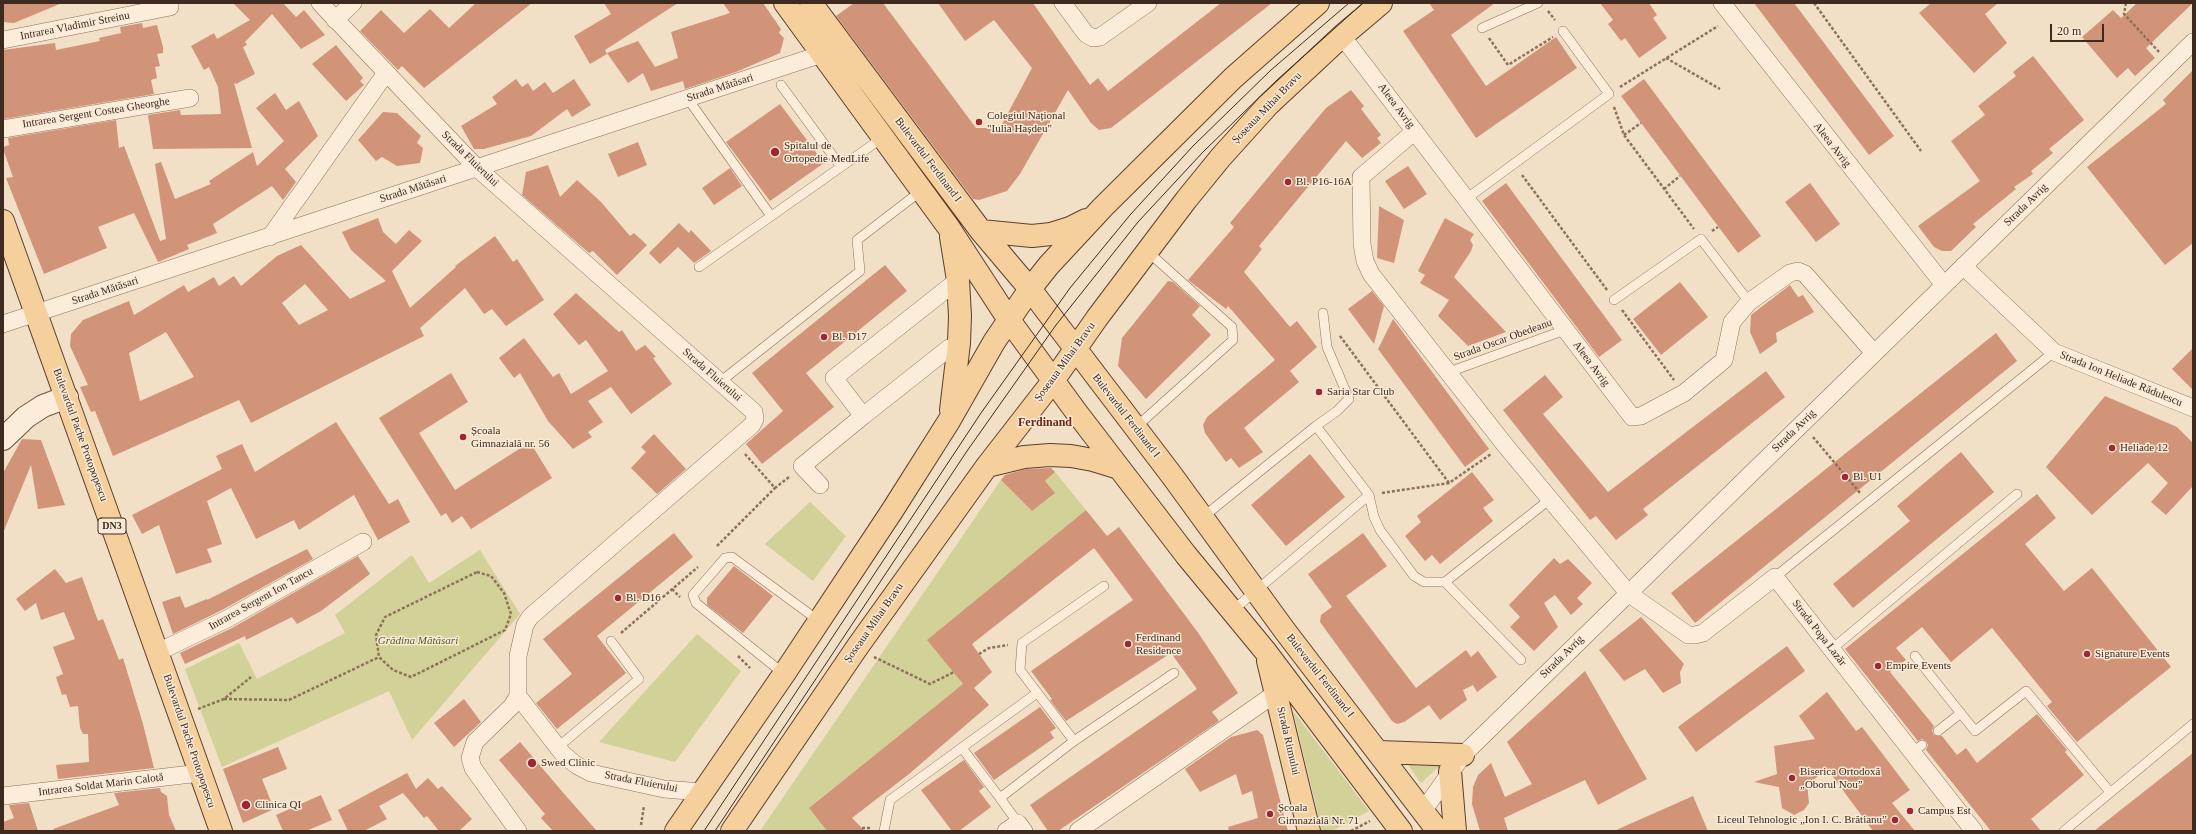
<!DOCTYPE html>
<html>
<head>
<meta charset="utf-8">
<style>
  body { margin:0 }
  #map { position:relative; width:2196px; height:834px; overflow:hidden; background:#f1dfc6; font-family:"Times New Roman",serif }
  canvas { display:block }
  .frame { position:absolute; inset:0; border:4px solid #3e2a1f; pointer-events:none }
  .scale { position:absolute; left:2050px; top:24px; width:54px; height:18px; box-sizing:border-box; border:2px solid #3e2a1f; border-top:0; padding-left:5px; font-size:12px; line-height:14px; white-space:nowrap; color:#3e2a1f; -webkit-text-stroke:3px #f8ead6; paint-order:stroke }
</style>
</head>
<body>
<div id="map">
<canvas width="2196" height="834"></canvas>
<div class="frame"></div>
<div class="scale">20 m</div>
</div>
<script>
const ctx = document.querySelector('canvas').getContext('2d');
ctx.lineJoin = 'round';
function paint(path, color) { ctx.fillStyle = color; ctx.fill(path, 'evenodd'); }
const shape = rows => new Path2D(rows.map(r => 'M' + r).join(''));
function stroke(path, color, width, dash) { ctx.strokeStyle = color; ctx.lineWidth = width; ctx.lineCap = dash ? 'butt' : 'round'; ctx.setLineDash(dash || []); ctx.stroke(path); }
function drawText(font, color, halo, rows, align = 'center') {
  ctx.font = font + ' "Times New Roman",serif'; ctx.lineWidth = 3; ctx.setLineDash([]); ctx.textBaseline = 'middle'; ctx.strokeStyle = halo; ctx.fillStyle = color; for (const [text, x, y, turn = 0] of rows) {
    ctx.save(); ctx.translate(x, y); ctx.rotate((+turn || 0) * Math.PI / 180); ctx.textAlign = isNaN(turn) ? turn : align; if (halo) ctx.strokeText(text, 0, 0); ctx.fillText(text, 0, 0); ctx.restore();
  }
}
paint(shape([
  [1055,472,1086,510,928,640,963,684,809,808,828,831,760,831,1001,480,1032,511,1054,493,1045,481],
  [810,502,846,536,813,581,765,544],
  [480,550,520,614,412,740,389,691,222,767,185,669,239,643,257,679,345,633,335,615,412,555,429,583],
  [697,634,741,671,675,762,599,742],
  [1293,711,1369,811,1332,831,1322,831],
  [1405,761,1444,762,1421,783]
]), '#d1d198');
paint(shape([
  [3,3,62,3,14,23,3,22],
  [233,3,283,3,296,17,304,10,325,35,301,49,272,14,245,42,247,45,243,47,255,74,236,84,234,83,252,148,153,149,148,115,180,110,181,115,221,114,218,87,209,67,204,70,191,46,214,33,217,39,250,20],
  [476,3,532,3,424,88,402,66,398,70,360,31,381,10,404,33,430,9,449,28],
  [604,3,678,3,605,50,607,54,590,64,574,36,611,14],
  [723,3,763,3,781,29,779,33,784,38,780,53,736,72,685,89,683,81,651,91,643,73,628,83,607,53,638,41,655,67,678,58,671,32,730,13],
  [854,3,883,3,976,128,1000,128,1032,68,994,20,965,41,938,3,1033,3,1090,85,1098,78,1108,91,1221,3,1272,3,1111,128,1099,130,1091,123,1068,90,1020,174,1007,191,979,200,973,199,836,16],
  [1429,3,1495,3,1451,35,1486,86,1556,37,1577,68,1476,138,1403,31,1434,10],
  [1600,3,1649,3,1657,15,1653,18,1667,38,1639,58,1625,38,1621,41,1608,24,1613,20],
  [1754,3,1794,3,1894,136,1869,155],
  [1931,3,1998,3,1985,14,2007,43,1974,73,1919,13],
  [2137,3,2193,3,2146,48,2155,58,2135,76,2128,68,2117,78,2082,37,2113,10,2121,18],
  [142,23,143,28,157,25,163,47,163,53,157,54,160,66,155,67,157,78,151,80,154,94,4,119,3,50,55,43,56,50,100,41,99,38,121,33,120,27],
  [336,45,363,78,360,81,364,85,346,101,312,64],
  [2033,56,2084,120,2049,149,2053,153,2031,171,2033,174,2014,187,2016,189,1973,224,1976,227,1951,251,1942,251,1934,247,1918,226,1980,181,1951,141,1985,115,1978,106,2016,76,2013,72],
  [2193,70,2193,243,2165,265,2087,167,2166,104,2163,100],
  [516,79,522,87,528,83,533,91,545,82,553,93,574,79,591,105,572,117,567,109,531,136,484,149,474,149,461,126,497,104,492,97],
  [1644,79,1761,236,1738,253,1621,96],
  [1351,90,1364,106,1361,109,1381,135,1377,138,1381,143,1362,158,1346,141,1259,246,1262,249,1244,272,1290,327,1297,321,1317,347,1290,371,1299,382,1244,428,1263,452,1239,468,1231,458,1226,462,1205,433,1203,425,1207,417,1275,360,1228,306,1226,309,1188,280,1234,227,1230,223,1326,108],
  [275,93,286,110,299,101,318,136,285,169,296,182,283,200,272,186,213,224,217,233,187,245,189,249,158,262,134,213,98,227,107,248,44,274,6,178,13,177,3,149,3,147,9,145,8,138,116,120,119,148,124,146,160,241,166,239,155,164,161,162,175,199,211,184,209,181,253,152,257,166,284,141,256,108],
  [780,104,824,163,770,201,726,142],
  [383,112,397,113,421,136,417,143,423,148,420,163,397,166,382,157,376,161,358,140],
  [638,142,647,165,618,177,608,154],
  [548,165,560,197,577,180,601,202,630,236,634,233,647,245,617,275,593,251,589,253,522,195,526,172],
  [1408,166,1427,194,1404,209,1385,181],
  [730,168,742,186,714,205,702,188],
  [1506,183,1622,340,1599,357,1482,201],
  [1810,183,1840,224,1816,242,1785,202],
  [1379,206,1404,220,1394,263,1377,258],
  [378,218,383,232,396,244,409,230,422,241,392,271,410,308,456,267,455,266,495,236,513,262,517,259,544,300,506,326,492,309,484,314,465,288,420,328,424,336,251,423,239,400,113,456,95,411,91,412,80,387,88,385,70,346,71,334,83,320,129,301,134,315,184,285,188,292,214,277,219,286,234,276,241,286,277,256,301,245,350,299,386,281,351,250,342,232],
  [305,284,328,310,299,325,282,303],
  [166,332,194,377,140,401,129,353],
  [1445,218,1474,234,1470,240,1473,245,1471,251,1454,277,1506,332,1468,346,1438,316,1449,300,1420,283,1425,275,1418,271],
  [679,223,689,233,691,230,711,251,694,263,678,247,660,264,649,253],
  [885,265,907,291,806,373,834,407,762,464,746,444,783,411,752,373],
  [1168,281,1173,282,1200,306,1192,315,1211,335,1146,399,1118,366,1122,338],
  [1680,282,1708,317,1661,355,1633,319],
  [1790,285,1798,297,1803,295,1814,312,1776,333,1777,342,1760,354,1750,332,1751,315],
  [1372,291,1384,306,1374,344,1348,309],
  [576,293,619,332,622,330,636,351,645,345,656,357,653,358,672,384,631,414,611,387,588,401,603,422,588,432,592,437,573,449,548,421,520,373,514,378,499,358,524,338,553,377,559,373,571,394,608,371,586,340,579,345,553,314],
  [1393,319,1489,449,1465,467,1378,349],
  [1996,333,2017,361,1695,623,1671,593],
  [2193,348,2193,390,2172,369],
  [1766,371,1785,397,1643,509,1648,515,1616,540,1596,516,1590,520,1503,410,1545,375,1563,397,1543,414,1608,492],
  [451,373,468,402,419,433,455,490,530,442,552,478,471,529,462,516,452,523,446,513,441,516,379,418],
  [2105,396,2177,427,2193,443,2193,486,2166,515,2151,502,2168,483,2148,463,2092,515,2046,467],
  [336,422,389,504,398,499,410,522,378,540,354,495,299,530,294,520,256,539,231,488,207,501,222,544,207,549,212,562,176,574,159,525,142,534,132,515,222,469,216,456,242,444,255,472],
  [654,434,686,469,657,494,631,468,646,452,641,447],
  [22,439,41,440,65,505,38,509,31,465,3,533,3,473],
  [1961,452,1994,492,1853,608,1833,584,1910,521,1897,506],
  [1310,454,1345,497,1286,546,1251,505],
  [1051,468,1055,472,1045,481,1055,493,1032,511,1001,480,1005,475,1026,469],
  [1472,472,1494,500,1483,508,1493,521,1440,564,1432,555,1425,561,1405,536,1421,522,1417,516],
  [2037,494,2056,518,2025,544,2064,591,2092,568,2171,667,2077,742,2047,706,2052,702,1992,628,1951,662,1922,627,1896,648,1906,660,1890,672,1934,726,1932,731,1934,735,1942,736,1957,755,1966,748,1977,763,2037,714,2067,750,2065,752,2084,775,2031,819,2041,831,1991,831,1926,750,1928,745,1926,741,1922,739,1918,741,1845,649],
  [1086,510,1107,536,1119,527,1199,634,1238,693,1212,712,1219,721,1058,831,1048,831,1030,805,1197,689,1171,653,1066,721,1050,700,1052,699,1031,671,1133,600,1094,548,972,644,992,672,974,688,989,705,909,774,852,818,865,831,827,831,809,808,963,684,927,640],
  [674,533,693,557,597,636,626,673,557,729,536,703,572,674,543,639],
  [1363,533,1387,566,1346,596,1416,688,1466,650,1471,657,1478,651,1497,677,1477,692,1473,685,1463,690,1467,700,1440,720,1429,705,1404,722,1397,724,1392,721,1320,622,1321,615,1332,607,1308,574],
  [307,549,313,559,222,610,173,634,162,602,180,596,185,608,207,599,207,600],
  [358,556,370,574,321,611,297,624,292,617,246,640,245,636,185,664,180,653,232,628],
  [1554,558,1560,564,1568,559,1592,583,1577,598,1583,604,1571,615,1555,595,1544,603,1558,627,1534,651,1510,627,1520,617,1509,605],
  [734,566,773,596,743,633,707,605,707,598],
  [55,569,66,583,82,577,98,621,103,619,119,660,123,658,143,724,154,768,58,779,56,765,89,762,88,734,83,734,80,728,78,706,70,707,66,694,62,695,56,677,63,674,53,647,75,639,64,612,41,620,36,603,25,611,16,599],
  [1641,617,1684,664,1680,672,1681,683,1663,693,1645,669,1624,681,1599,650],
  [1787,646,1805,671,1696,752,1678,727],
  [1585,671,1647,779,1598,805,1585,780,1504,818,1508,831,1480,831,1472,804,1473,787,1478,775,1491,763,1505,797,1532,784,1507,742],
  [1827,692,1856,731,1862,727,1910,790,1892,803,1915,831,1873,831,1828,770,1807,784,1809,803,1804,810,1794,815,1782,808,1779,787,1754,782,1777,774,1774,746,1815,739,1799,716],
  [464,699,481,722,454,747,434,723],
  [1040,707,1056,728,1050,732,1054,738,994,780,974,753],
  [1257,730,1263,735,1288,831,1229,831,1228,827,1258,818,1252,791,1242,795,1236,774,1200,792,1185,769,1231,737],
  [520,742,566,796,597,831,553,831,541,818,545,814,499,760],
  [278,747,287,769,262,779,274,809,243,823,223,769],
  [2193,753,2193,831,2094,831],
  [964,760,984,787,979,791,991,807,959,831,952,831,921,790],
  [407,773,416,789,428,778,438,789,442,786,472,819,459,831,439,831,427,816,424,818,403,793,379,806,387,819,364,831,348,831,338,810],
  [160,788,161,792,167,796,169,815,176,831,54,831,53,829,119,805,114,793],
  [321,795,332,820,306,831,283,831,276,815],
  [1693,796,1708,831,1614,831],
  [29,803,38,831,3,831,3,822,14,818,9,805]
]), '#d29479');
const lane = shape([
  [1482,28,1538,3],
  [781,85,841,167],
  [688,99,771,216],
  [1466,199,1609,94,1563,31],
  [699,267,882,138],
  [1614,300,1701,239,1749,302],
  [1323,313,1327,347,1349,399,1337,411,1316,426,1369,495,1374,517,1380,530,1414,576,1424,582,1445,582,1521,660],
  [1449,372,1565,330],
  [720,382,860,271,857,240,921,191],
  [1135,428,1233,340,1232,327,1147,251],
  [1203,517,1316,426],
  [1775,577,2054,352],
  [1445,582,1549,500],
  [1232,611,1369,495],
  [1832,649,2017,494],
  [1915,656,1975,731,2026,691,2110,792],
  [784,674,696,603,693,595,725,558,732,557,819,621],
  [1938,731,1961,713],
  [1074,741,1020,670,1022,643,1104,586],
  [558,747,639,679,611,641],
  [962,748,1000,798],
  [1913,752,1922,745],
  [1018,823,1000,798,1074,741,1174,673],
  [884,831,890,800,1037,693],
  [2064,831,2193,724]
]);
const street = shape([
  [320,3,477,168,754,412,755,419,752,425,530,617,525,625,518,656,518,696,512,706,475,742,470,758,473,768,518,831],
  [1063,3,1086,34,1093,38,1100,37,1148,3],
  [1722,3,1944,285],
  [335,20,353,3],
  [1342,36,1632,417,1641,416,1684,393,1724,360,1732,322,1749,302,1790,273,1798,271,1805,274,1874,353],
  [3,40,170,7],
  [3,129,190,98],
  [1415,131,1361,177,1362,244,1365,261,1371,274,1505,445,1628,593,1688,635,1695,635,1703,633,1775,577,1974,831],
  [270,237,386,73],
  [1963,266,2054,352,2193,408],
  [3,324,822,54],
  [863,416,949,348],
  [820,485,802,466,863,416,834,378,958,280],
  [158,652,227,619,363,542],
  [518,696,563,754,576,765,591,773,664,789,702,792],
  [3,796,200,773],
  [1423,811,1463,755,2193,42],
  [1006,831,1018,823,1024,831],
  [1078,831,1276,693]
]);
const secondary = shape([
  [3,439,26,417,43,406,67,397]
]);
const primary = shape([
  [785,3,949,228,1009,320,1077,413,1186,555,1266,652,1401,831],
  [811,3,981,231,1030,289,1173,477,1285,631,1438,831],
  [3,221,221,831],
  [981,231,1032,236,1051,234,1070,228,1086,220],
  [951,410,959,343,960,316,958,280,951,237],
  [987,466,1024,457,1050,455,1071,456,1093,460,1119,468],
  [1268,661,1309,831],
  [1379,752,1463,755],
  [1450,771,1455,831],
  [676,831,784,674,892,511,949,421,994,342,1030,289,1049,265,1103,207,1233,78,1318,3],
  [732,831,858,646,987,466,1053,381,1097,318,1186,200,1221,157,1268,105,1342,36,1381,3]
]);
stroke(lane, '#8f705a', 10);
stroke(street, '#8f705a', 18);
stroke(secondary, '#70513d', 24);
stroke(primary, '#5c3e2e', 24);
stroke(shape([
  [1814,3,1921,151],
  [2126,3,2124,14,2159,52],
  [1548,11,1555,20],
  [1489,38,1508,65,1553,37],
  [1666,58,1720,89],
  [1620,87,1718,26],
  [1614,107,1624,135,1694,229],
  [1624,135,1641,123],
  [1522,175,1607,290],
  [1664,189,1680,176],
  [1712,231,1718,227],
  [1622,310,1674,380],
  [1340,336,1449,483],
  [1813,437,1860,493],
  [745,454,775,488,789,477],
  [1382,493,1449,483,1491,454],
  [717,546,775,488],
  [477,572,491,576,504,593,511,614,505,630,411,677,393,670,379,657,376,635,385,617,477,572],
  [672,589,680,597],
  [621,633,698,567],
  [979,654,989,648,1008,645],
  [738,656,750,668],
  [874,657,930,684,954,672],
  [224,699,289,700,379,657],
  [198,709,224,699,251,677],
  [641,825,644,806],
  [862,828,872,828],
  [1351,831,1370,821]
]), '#8f705a', 2.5, [3, 2]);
stroke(lane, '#fbedda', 9);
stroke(street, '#fbedda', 17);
stroke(secondary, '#fbedda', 22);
stroke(primary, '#f6d09c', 22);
stroke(shape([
  [704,831,981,413,1070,288,1130,215,1193,146,1271,70,1349,3],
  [715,831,967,451,1056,325,1138,222,1203,152,1277,80,1363,3]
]), '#3e2a1f', 1);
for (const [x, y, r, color] of [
  [979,122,4,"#a22535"],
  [775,152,5,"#a22535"],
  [1288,182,4,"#a22535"],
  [824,337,4,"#a22535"],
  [1319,392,4,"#a22535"],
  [463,437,4,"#a22535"],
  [2112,448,4,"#a22535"],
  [1845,477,4,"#a22535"],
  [618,598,4,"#a22535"],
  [1128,644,4,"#a22535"],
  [2087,654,4,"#a22535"],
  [1878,666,4,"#a22535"],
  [532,763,5,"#a22535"],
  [1792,778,4,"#a22535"],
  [246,805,5,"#a22535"],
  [1910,811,4,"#a22535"],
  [1270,814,4,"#a22535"],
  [1895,820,4,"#a22535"]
]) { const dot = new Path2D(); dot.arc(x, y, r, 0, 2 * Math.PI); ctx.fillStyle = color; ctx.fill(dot); stroke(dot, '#f8ead6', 1.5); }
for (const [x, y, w] of [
  [112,526,28]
]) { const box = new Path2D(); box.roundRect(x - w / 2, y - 8, w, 16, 3); ctx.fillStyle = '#f8ead6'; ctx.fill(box); stroke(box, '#3e2a1f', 1); }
drawText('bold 10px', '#3e2a1f', null, [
  ["DN3",112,526]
]);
drawText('11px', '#3e2a1f', '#f8ead6', [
  ["Intrarea Vladimir Streinu",75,26,-11],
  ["Strada Mătăsari",720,88,-18],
  ["Aleea Avrig",1396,106,53],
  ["Șoseaua Mihai Bravu",1267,108,-46],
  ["Intrarea Sergent Costea Gheorghe",96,113,-9],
  ["Aleea Avrig",1832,145,52],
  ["Strada Fluierului",470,159,44],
  ["Bulevardul Ferdinand I",928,160,53],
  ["Strada Mătăsari",413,189,-18],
  ["Strada Avrig",2026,205,-44],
  ["Strada Mătăsari",105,291,-18],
  ["Strada Oscar Obedeanu",1503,340,-20],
  ["Șoseaua Mihai Bravu",1065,362,-54],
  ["Aleea Avrig",1591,364,53],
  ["Strada Fluierului",712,375,41],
  ["Strada Ion Heliade Rădulescu",2121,379,22],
  ["Bulevardul Ferdinand I",1126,416,52],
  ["Strada Avrig",1794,431,-44],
  ["Bulevardul Pache Protopopescu",80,435,70],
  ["Intrarea Sergent Ion Tancu",261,599,-29],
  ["Șoseaua Mihai Bravu",874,623,-55],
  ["Strada Popa Lazăr",1819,633,52],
  ["Strada Avrig",1562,657,-44],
  ["Bulevardul Ferdinand I",1320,676,52],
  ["Bulevardul Pache Protopopescu",189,741,71],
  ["Strada Ritmului",1288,741,77],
  ["Strada Fluierului",641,782,11],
  ["Intrarea Soldat Marin Calotă",101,785,-7]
]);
drawText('11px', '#3e2a1f', '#f8ead6', [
  ["Colegiul Național",987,116],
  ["\"Iulia Hașdeu\"",987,129],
  ["Spitalul de",784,146],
  ["Ortopedie MedLife",784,159],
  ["Bl. P16-16A",1296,182],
  ["Bl. D17",832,337],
  ["Saria Star Club",1327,392],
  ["Școala",471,431],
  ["Gimnazială nr. 56",471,444],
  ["Heliade 12",2120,448],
  ["Bl. U1",1853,477],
  ["Bl. D16",626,598],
  ["Ferdinand",1136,638],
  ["Residence",1136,651],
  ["Signature Events",2095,654],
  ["Empire Events",1886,666],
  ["Swed Clinic",541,763],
  ["Biserica Ortodoxă",1800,772],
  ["„Oborul Nou”",1800,785],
  ["Clinica QI",255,805],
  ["Școala",1278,808],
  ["Gimnazială Nr. 71",1278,821],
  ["Campus Est",1918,811],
  ["Liceul Tehnologic „Ion I. C. Brătianu”",1887,820,"right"]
], 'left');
drawText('italic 11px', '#545c24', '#f8ead6', [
  ["Grădina Mătăsari",418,641]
]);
drawText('bold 12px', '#6e231b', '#f8ead6', [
  ["Ferdinand",1045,423]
]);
</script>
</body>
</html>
